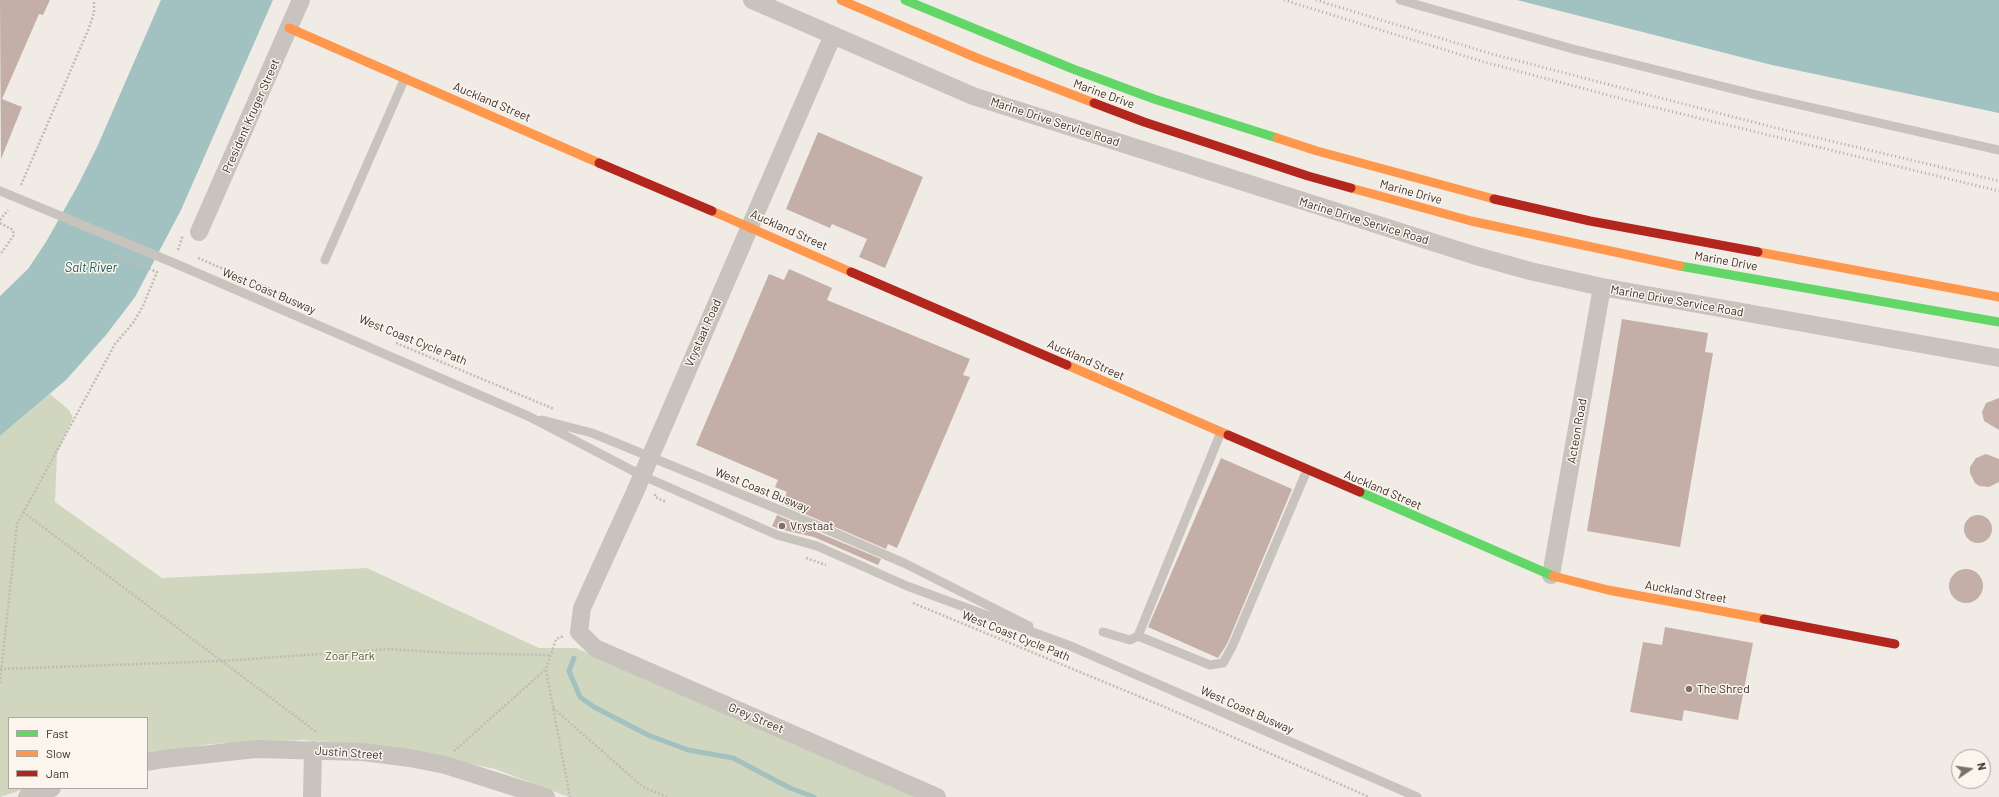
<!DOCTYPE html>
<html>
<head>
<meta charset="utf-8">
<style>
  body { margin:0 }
  #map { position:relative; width:1999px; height:797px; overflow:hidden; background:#f0ebe5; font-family:Barlow,sans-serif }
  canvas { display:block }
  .legend { position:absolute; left:8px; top:717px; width:140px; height:72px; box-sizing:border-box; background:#fbf5ee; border:1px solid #aea6a0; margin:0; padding:5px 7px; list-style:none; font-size:12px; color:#3b302b }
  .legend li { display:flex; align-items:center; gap:8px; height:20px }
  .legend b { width:20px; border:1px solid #aea6a0 }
  .north { position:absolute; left:1951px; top:749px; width:40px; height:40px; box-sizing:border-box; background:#fbf5ee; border:1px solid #aea6a0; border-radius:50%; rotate:77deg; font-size:11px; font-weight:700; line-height:16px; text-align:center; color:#3b302b }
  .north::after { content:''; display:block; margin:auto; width:14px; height:18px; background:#7a716c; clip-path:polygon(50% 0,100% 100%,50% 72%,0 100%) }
</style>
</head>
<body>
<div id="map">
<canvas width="1999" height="797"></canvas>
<ul class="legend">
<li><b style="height:5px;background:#63d668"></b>Fast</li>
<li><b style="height:5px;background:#ff974d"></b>Slow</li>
<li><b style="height:5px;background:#b3261e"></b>Jam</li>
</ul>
<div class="north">N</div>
</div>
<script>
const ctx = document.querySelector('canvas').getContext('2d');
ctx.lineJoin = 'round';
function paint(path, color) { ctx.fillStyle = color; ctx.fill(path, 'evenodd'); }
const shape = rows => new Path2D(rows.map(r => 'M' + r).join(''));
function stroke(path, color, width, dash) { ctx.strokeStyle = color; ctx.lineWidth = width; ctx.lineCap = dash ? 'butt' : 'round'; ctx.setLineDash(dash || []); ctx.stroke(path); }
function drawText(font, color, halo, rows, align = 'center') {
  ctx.font = font + ' Barlow,sans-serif'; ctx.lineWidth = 3; ctx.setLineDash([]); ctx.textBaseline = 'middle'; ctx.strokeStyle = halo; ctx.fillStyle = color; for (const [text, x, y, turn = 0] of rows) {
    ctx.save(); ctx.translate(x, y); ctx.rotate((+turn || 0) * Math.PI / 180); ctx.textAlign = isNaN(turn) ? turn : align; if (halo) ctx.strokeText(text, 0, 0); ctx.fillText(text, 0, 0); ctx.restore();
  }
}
paint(shape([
  [50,394,69,410,73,418,57,453,55,502,162,578,367,568,539,648,576,648,916,797,569,797,495,769,453,760,351,744,304,740,210,744,147,755,147,718,9,718,9,788,27,788,0,797,0,436]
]), '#d1d6bf');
paint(shape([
  [161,0,273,0,181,210,135,297,106,335,66,380,0,436,0,296,28,269,46,242,77,187,98,145],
  [1517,0,1999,0,1999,113,1772,65]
]), '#a1c2c1');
stroke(shape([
  [574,658,569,671,580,697,594,707,648,735,688,750,733,758,790,788,814,797]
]), '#a1c2c1', 5);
paint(shape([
  [0,0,50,0,43,15,39,14,2,99,22,107,1,159],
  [818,132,923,177,885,268,859,257,867,239,832,224,830,228,786,209],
  [789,269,832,288,827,300,970,359,963,375,970,377,897,548,888,544,886,549,782,504,787,492,775,487,778,480,696,445,769,274,784,280],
  [1622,319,1708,333,1705,352,1713,353,1680,547,1587,531],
  [1999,398,1999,430,1984,421,1982,412,1986,403],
  [1986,454,1999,459,1999,482,1989,487,1979,486,1975,483,1970,473,1970,467,1976,458],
  [1221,458,1292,489,1227,644,1218,658,1148,627],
  [777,515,812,530,881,559,878,565,814,537,779,529,772,526],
  '1964 529a14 14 0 1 1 28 0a14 14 0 1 1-28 0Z',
  '1949 586a17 17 0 1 1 34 0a17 17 0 1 1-34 0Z',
  [1665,627,1753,643,1738,720,1684,710,1682,721,1630,712,1643,642,1662,645]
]), '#c3afa7');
stroke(shape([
  [21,185,89,28,94,13,94,0],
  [0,220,8,210],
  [0,223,13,230,14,235,0,255],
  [178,250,183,235],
  [198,258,287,296],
  [396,343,554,409],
  [655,494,655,497,666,502],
  [23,512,318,733],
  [806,558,826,565],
  [913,603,1167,708,1369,797],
  [0,669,222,661,388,649,449,653,551,655],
  [546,670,570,797],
  [0,683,17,524,115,344,133,323,143,306,157,272,110,252],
  [553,708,643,787,667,797],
  [454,751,546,669,556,639,564,636]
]), '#c2bbb6', 2.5, [2, 2]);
stroke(shape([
  [1400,0,1573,49,1761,96,1999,150],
  [0,191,174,263,528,416,641,475,777,535,817,546,907,586,1068,645,1417,797],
  [325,260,405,78],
  [542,420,592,433,814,524,904,563,1029,626],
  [1103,632,1130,640,1138,636,1221,432],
  [1138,636,1210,665,1223,663,1232,647,1307,470]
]), '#c9c3be', 9);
stroke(shape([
  [752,0,973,96,1473,255,1530,271,1602,287,1999,358],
  [833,35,635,492,582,608,579,632,595,648,937,797],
  [199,232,301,0],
  [1551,575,1602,287],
  [147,762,164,759,256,749,363,752,410,758,445,765,546,797],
  [27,797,52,788],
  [312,797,313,750]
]), '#c9c3be', 18);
stroke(shape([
  [905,0,1073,69,1154,99,1277,138],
  [1680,266,1999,322],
  [1360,492,1553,576]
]), '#63d668', 9);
stroke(shape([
  [841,0,977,58,1094,103],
  [289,28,599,163],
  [1277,138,1317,151,1494,199],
  [1351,188,1471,221,1680,266],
  [712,211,851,272],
  [1758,252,1999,297],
  [1067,365,1228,435],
  [1553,576,1608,590,1764,619]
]), '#ff974d', 9);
stroke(shape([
  [1094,103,1144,122,1308,176,1351,188],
  [599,163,712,211],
  [1494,199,1590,221,1758,252],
  [851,272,1067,365],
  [1228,435,1360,492],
  [1764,619,1895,644]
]), '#b3261e', 9);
stroke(shape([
  [1284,0,1484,62,1641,104,1999,191],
  [1316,0,1492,54,1776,128,1999,181]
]), '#b1aca8', 3, [1, 3]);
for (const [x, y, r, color] of [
  [782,526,4,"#7a716c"],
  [1689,689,4,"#7a716c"]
]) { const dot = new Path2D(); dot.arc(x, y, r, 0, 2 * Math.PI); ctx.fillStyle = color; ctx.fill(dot); stroke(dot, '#fbf5ee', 1.5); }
drawText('12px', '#3b302b', '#fbf5ee', [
  ["Marine Drive",1104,94,20],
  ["Auckland Street",492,102,23],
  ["President Kruger Street",251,116,-66],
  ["Marine Drive Service Road",1055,122,18],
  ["Marine Drive",1411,192,15],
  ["Marine Drive Service Road",1364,221,17],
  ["Auckland Street",789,230,24],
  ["Marine Drive",1726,261,10],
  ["West Coast Busway",269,291,23],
  ["Marine Drive Service Road",1677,301,10],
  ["Vrystaat Road",703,333,-66],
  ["West Coast Cycle Path",413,340,22],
  ["Auckland Street",1086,360,24],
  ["Acteon Road",1577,431,-80],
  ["West Coast Busway",762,490,22],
  ["Auckland Street",1383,490,23],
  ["Auckland Street",1686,592,10],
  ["West Coast Cycle Path",1016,636,22],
  ["West Coast Busway",1247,710,24],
  ["Grey Street",756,718,23],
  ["Justin Street",349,753,4]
]);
drawText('12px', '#3b302b', '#fbf5ee', [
  ["Vrystaat",790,526],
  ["The Shred",1697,689]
], 'left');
drawText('12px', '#4a5a2e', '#fbf5ee', [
  ["Zoar Park",350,656]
]);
drawText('italic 13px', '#1f5a5e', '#fbf5ee', [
  ["Salt River",91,268]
]);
</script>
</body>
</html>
